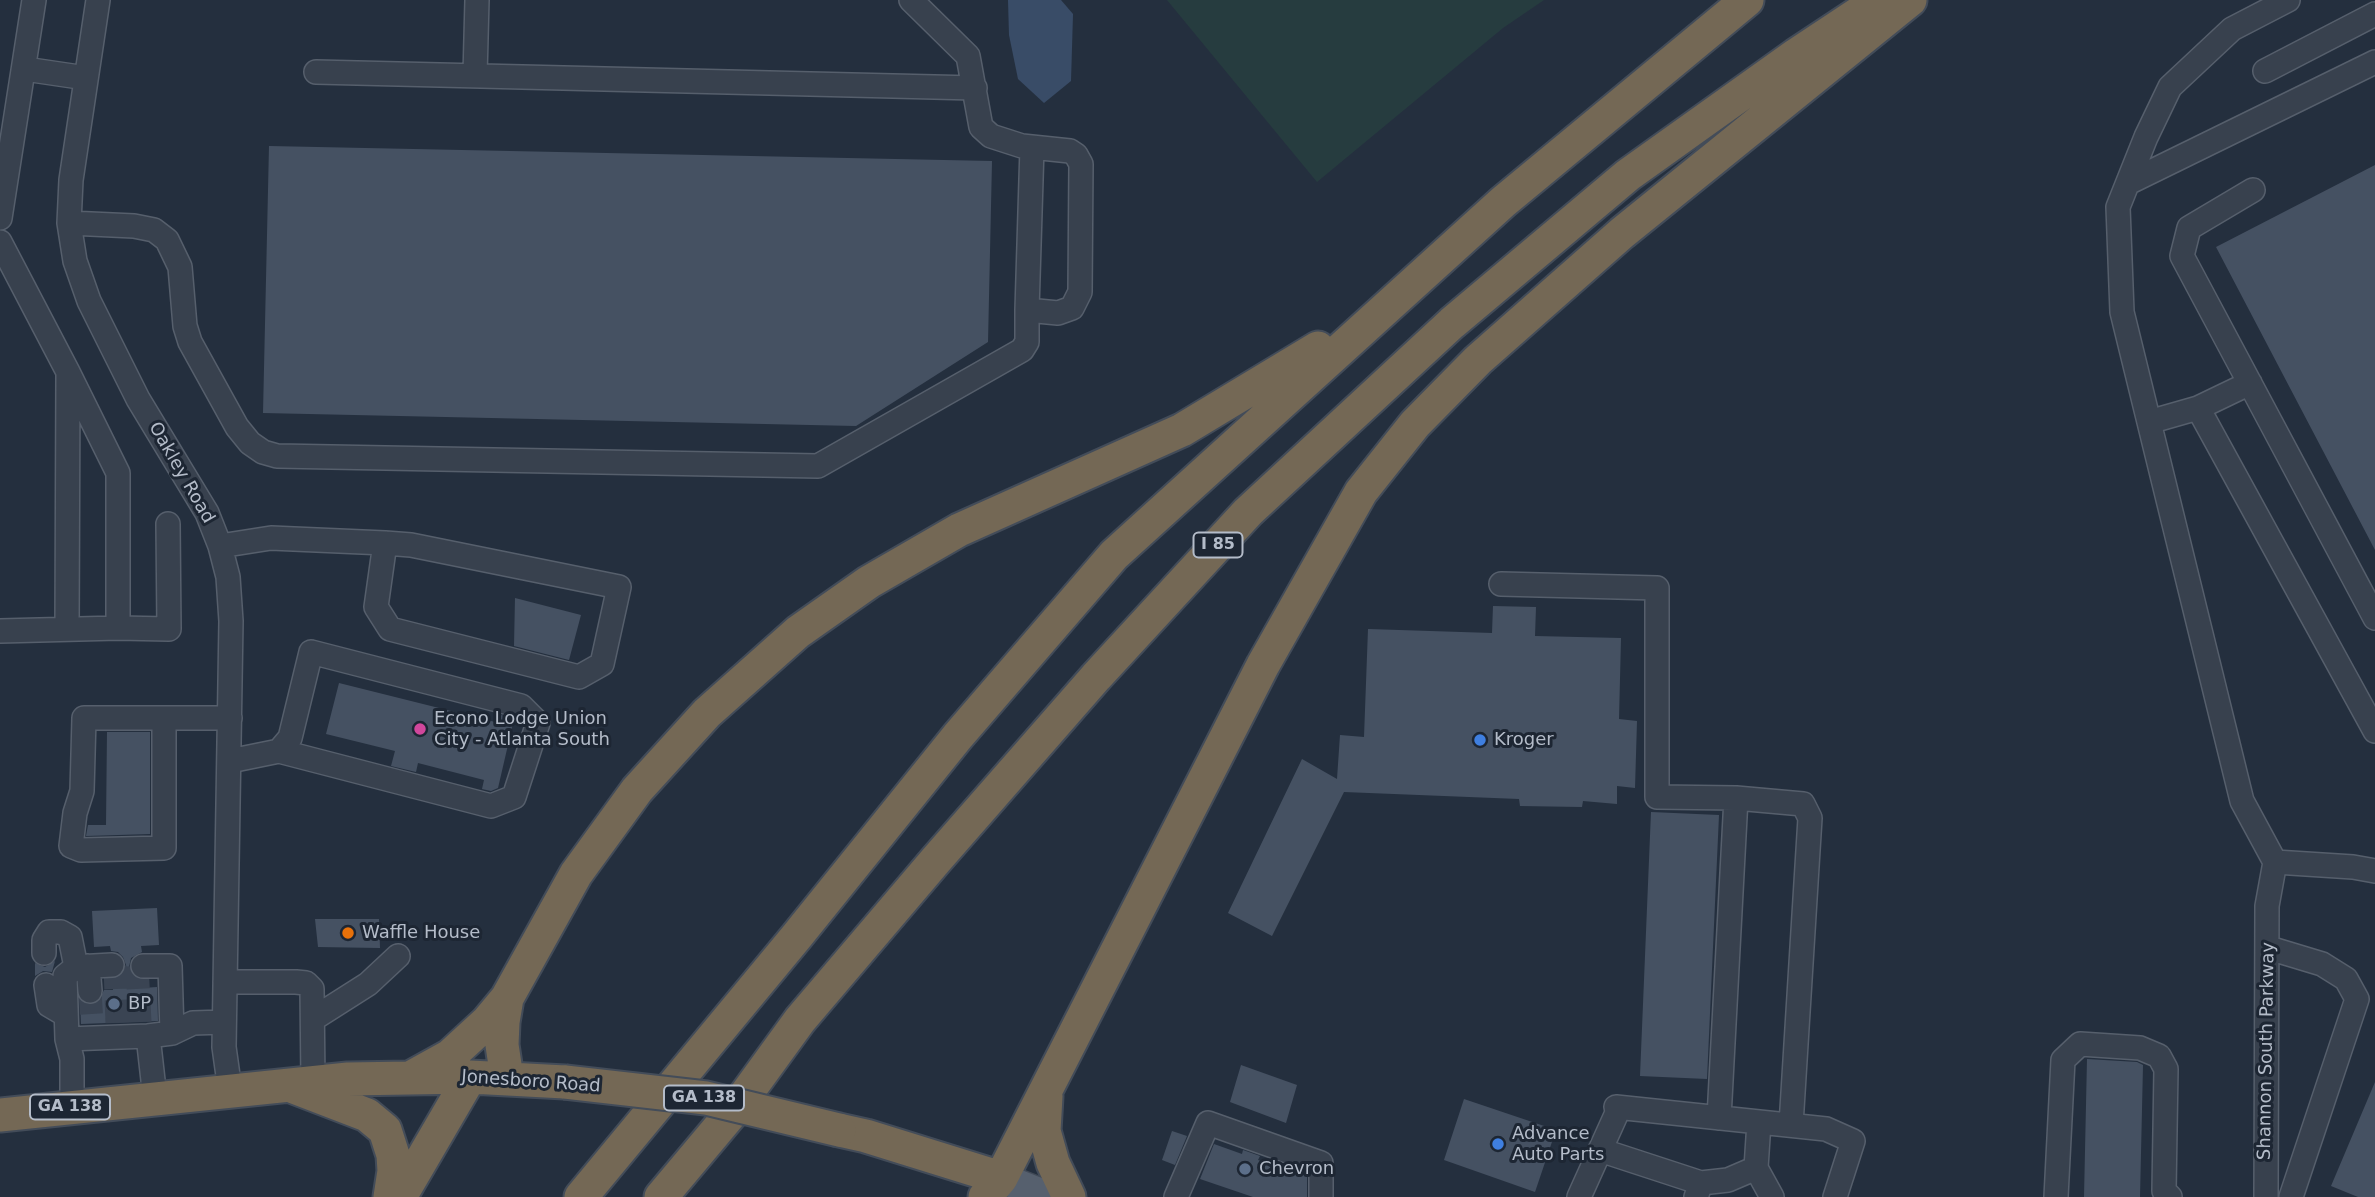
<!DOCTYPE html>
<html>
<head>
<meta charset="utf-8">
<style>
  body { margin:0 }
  canvas { display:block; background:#242f3e }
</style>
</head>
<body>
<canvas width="2375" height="1197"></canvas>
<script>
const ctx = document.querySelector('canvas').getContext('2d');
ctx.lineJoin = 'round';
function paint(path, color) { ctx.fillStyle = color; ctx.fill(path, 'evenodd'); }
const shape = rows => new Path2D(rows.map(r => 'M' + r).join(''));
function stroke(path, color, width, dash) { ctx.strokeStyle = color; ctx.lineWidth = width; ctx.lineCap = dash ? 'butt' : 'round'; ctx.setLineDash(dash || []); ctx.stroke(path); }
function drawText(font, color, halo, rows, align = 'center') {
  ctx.font = font + ' "DejaVu Sans",sans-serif'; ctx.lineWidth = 6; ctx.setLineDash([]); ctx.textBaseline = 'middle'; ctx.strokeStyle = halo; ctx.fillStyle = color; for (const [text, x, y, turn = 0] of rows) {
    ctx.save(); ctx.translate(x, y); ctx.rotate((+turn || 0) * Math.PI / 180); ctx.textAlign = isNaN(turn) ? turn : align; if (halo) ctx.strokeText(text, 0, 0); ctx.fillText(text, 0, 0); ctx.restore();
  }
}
paint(shape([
  [1167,0,1544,0,1503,28,1317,182]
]), '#263c3f');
paint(shape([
  [1008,0,1061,0,1073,14,1071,81,1044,103,1018,79,1009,35]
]), '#394c67');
paint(shape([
  [269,146,992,161,988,342,856,426,263,413],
  [2375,165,2375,550,2216,247],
  [515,598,581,615,569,660,514,646],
  [1493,606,1536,607,1535,636,1621,638,1619,719,1637,721,1635,788,1617,786,1617,804,1583,801,1582,807,1520,806,1519,799,1344,792,1272,936,1228,913,1302,759,1337,779,1340,735,1364,737,1368,629,1492,633],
  [339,683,499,723,501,715,514,719,498,788,491,791,482,789,484,780,418,763,416,772,391,766,395,751,326,734],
  [107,732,150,732,150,834,86,836,88,825,106,825],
  [1651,812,1719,815,1707,1079,1640,1076],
  [157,908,159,945,141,946,142,952,131,958,129,967,135,978,143,980,143,988,157,987,158,1021,81,1024,80,1000,90,1005,98,1002,104,990,113,990,112,979,120,976,126,965,123,957,118,952,111,951,110,946,94,947,92,911],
  [315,919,379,919,380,948,318,947],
  [55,961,52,972,43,971,35,976,35,963,45,967],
  [2087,1059,2137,1062,2143,1065,2140,1197,2084,1197],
  [1241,1065,1297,1085,1286,1123,1230,1102],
  [2375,1082,2375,1197,2358,1197,2331,1186],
  [1464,1099,1556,1130,1535,1192,1444,1160],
  [1172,1131,1187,1136,1175,1165,1162,1160],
  [1214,1144,1242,1154,1243,1150,1260,1156,1258,1160,1307,1176,1307,1197,1253,1197,1200,1179]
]), '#455162');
stroke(shape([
  [115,966,117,1023],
  [137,966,140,1022],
  [90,991,92,1024]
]), '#3a4453', 23, [23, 11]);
const minor = shape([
  [98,0,71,180,69,223,75,261,89,301,138,399,207,513,220,546,228,577,231,621,224,1047,230,1090],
  [25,69,86,78],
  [2265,71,2375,14],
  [316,72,975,88],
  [475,76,477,0],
  [2128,183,2375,62],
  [2253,190,2189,228,2182,256,2375,618],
  [0,218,34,0],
  [69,223,134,226,154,230,167,240,180,267,185,326,190,342,237,427,250,443,263,452,277,456,818,466,1022,350,1027,342,1027,310,1058,313,1072,308,1080,292,1081,164,1076,155,1070,151,1022,146,991,136,981,127,968,56,911,0],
  [0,242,68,372,118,473,118,628,0,631],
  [1027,310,1032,147],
  [2198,408,2375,731],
  [2149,422,2198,408,2250,383],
  [220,546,271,538,385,543,411,545,619,587,602,664,579,677,390,629,376,607,385,543],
  [1501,584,1657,588,1657,797,1736,798,1719,1118],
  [67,628,68,376],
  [118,628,169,629,168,524],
  [164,718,164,848,81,850,71,846,75,813,82,791,84,718,230,718],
  [230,761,279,751,290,738,311,652,521,706,538,723,514,797,491,806,279,751],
  [1736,798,1803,804,1810,818,1791,1125],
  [2275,862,2353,867,2375,871],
  [2269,948,2322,964,2346,979,2357,999,2291,1197],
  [44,953,44,940,49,932,61,932,70,937,76,967],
  [88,966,90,991],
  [143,966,170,966,172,1033],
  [225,982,296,982,306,983,312,989,313,1082],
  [46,985,49,1005,66,1015],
  [313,1019,368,984,398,956],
  [148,1036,155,1098],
  [67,1039,148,1036,172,1033,193,1023,224,1022],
  [72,1107,72,1059,67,1039,65,976,76,967,112,965],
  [1616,1107,1826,1129,1853,1141,1835,1197],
  [1759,1122,1756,1168,1772,1197],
  [1600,1150,1701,1183,1696,1197],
  [1701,1183,1728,1180,1756,1168],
  [1176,1197,1208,1123,1321,1163,1321,1197],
  [1579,1197,1616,1115],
  [2056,1197,2063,1060,2080,1044,2140,1048,2159,1056,2166,1069,2164,1191,2170,1197],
  [2266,1197,2267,906,2275,862,2242,801,2122,312,2118,207,2146,137,2170,87,2232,29,2288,0]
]);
const major = shape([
  [1001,1178,1049,1197]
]);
const highway = shape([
  [412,1077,450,1056,487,1022,507,998,576,874,637,790,707,713,798,632,869,582,959,530,1182,430,1318,348],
  [507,1078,502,1045,503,1022,507,998],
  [294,1087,367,1115,385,1130,393,1155,394,1171,390,1197],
  [1046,1096,1044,1131,1053,1163,1069,1197],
  [0,1115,348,1079,470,1077,565,1082],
  [839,1130,866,1136,1001,1178],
  [400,1197,470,1077],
  [581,1197,797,936,958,736,1114,555,1503,202,1747,0],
  [661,1197,739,1104,800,1020,936,860,1096,677,1248,512,1452,323,1628,175,1796,55,1879,0],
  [985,1197,1001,1178,1263,665,1361,492,1415,424,1478,360,1622,233,1910,0]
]);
stroke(minor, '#565f6c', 26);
stroke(major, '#414a57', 33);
stroke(highway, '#434c59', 37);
stroke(minor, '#38414e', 23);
stroke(major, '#56606e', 30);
stroke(highway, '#746855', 33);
const highwayBridge = shape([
  [565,1082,706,1098,839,1130]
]);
stroke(highwayBridge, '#434c59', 37, []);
stroke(highwayBridge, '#746855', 33);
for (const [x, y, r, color] of [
  [420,729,7,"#d1479c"],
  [1480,740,7,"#3f7fe0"],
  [348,933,7,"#e8710a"],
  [114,1004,7,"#5c6f8a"],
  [1498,1144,7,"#3f7fe0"],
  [1245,1169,7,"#5c6f8a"]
]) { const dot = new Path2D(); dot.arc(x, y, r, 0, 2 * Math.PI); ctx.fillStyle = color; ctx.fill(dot); stroke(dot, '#1d2633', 2.5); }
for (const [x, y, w] of [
  [1218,545,49],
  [704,1098,80],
  [70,1107,80]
]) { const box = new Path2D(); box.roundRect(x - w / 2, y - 12.5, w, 25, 5); ctx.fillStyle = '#1d2633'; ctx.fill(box); stroke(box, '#b4bcc9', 2); }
drawText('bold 16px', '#b4bcc9', null, [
  ["I 85",1218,545],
  ["GA 138",704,1098],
  ["GA 138",70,1107]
]);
drawText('18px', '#b4bcc9', '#1d2633', [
  ["Oakley Road",181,473,60],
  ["Shannon South Parkway",2267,1051,-89],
  ["Jonesboro Road",531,1082,4]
]);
drawText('18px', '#b4bcc9', '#1d2633', [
  ["Econo Lodge Union",434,719],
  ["City - Atlanta South",434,740],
  ["Kroger",1494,740],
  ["Waffle House",362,933],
  ["BP",128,1004],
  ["Advance",1512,1134],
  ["Auto Parts",1512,1155],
  ["Chevron",1259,1169]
], 'left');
</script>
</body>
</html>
